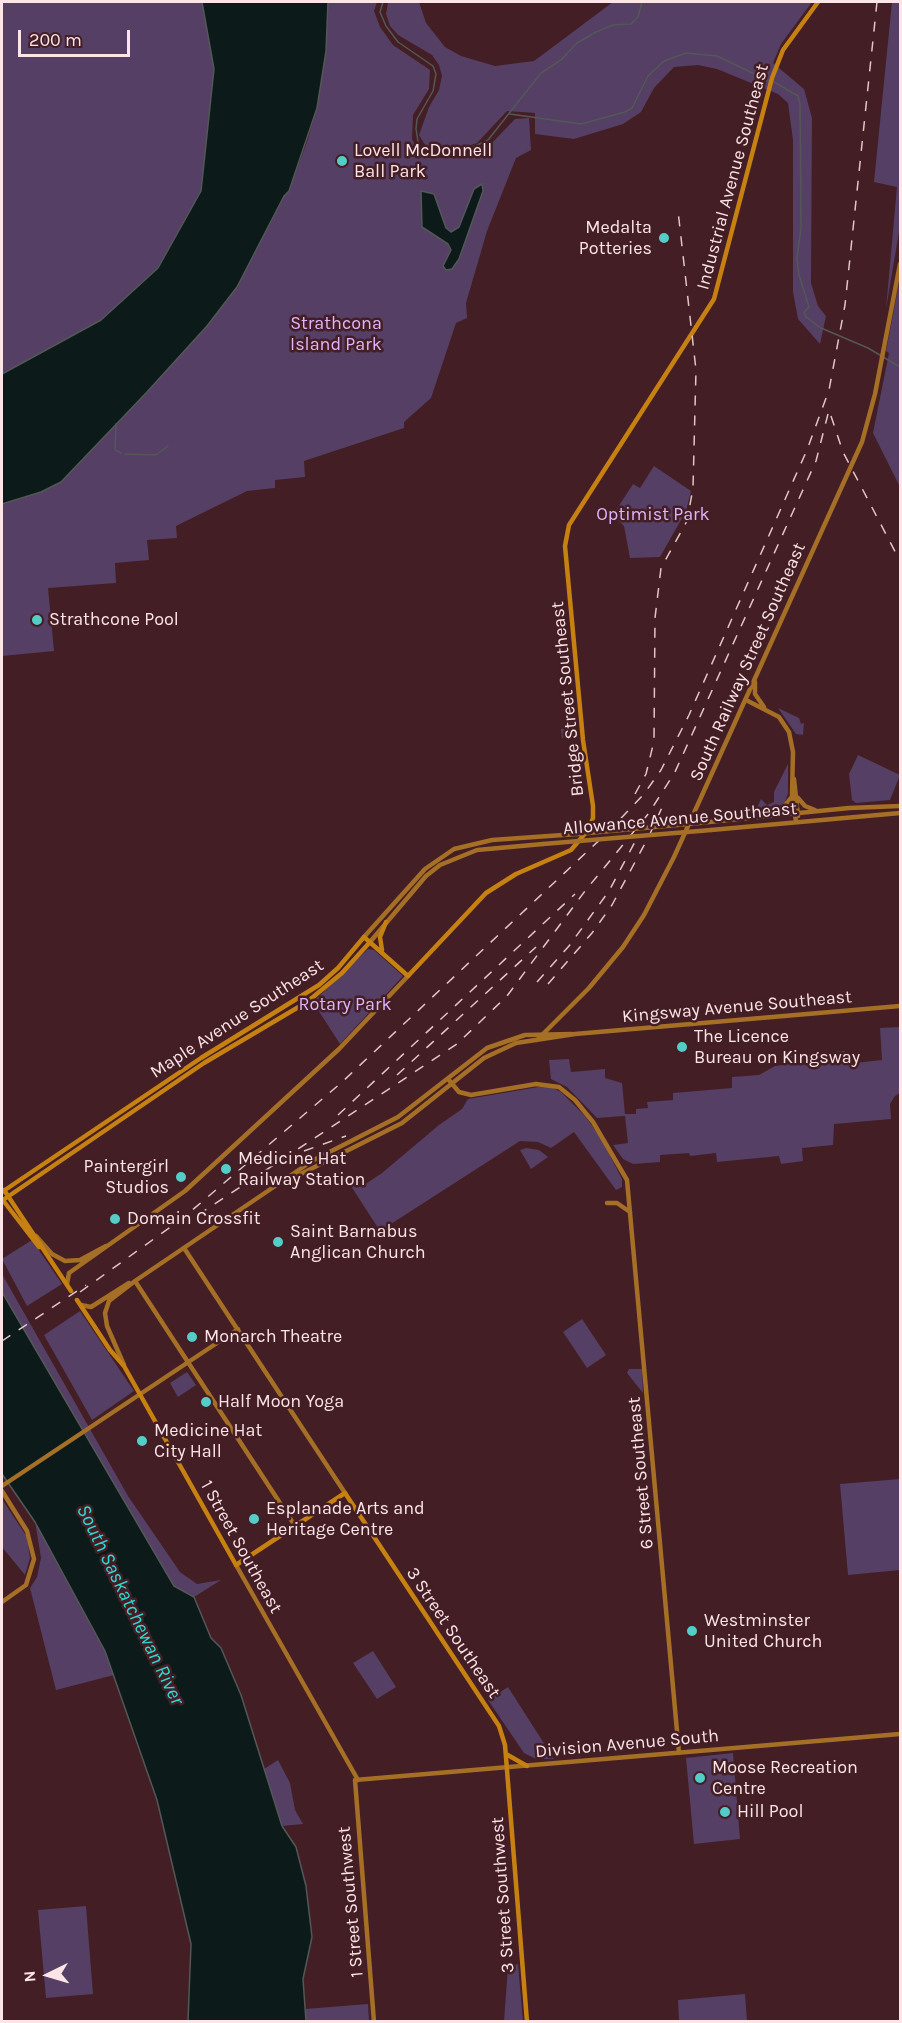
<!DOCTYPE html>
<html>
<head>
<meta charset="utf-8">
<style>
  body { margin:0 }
  #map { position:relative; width:902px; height:2023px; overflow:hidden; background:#431e24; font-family:Karla,sans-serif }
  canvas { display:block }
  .frame { position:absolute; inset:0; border:3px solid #fde4e6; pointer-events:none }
  .north { position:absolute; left:18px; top:1945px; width:60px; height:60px; -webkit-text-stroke:4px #431e24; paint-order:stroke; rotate:265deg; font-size:16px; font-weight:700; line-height:24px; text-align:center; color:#fde4e6 }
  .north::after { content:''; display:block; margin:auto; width:21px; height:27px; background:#fde4e6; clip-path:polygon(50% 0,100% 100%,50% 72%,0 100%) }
  .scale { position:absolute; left:18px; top:30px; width:112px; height:27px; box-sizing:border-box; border:3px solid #fde4e6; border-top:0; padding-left:8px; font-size:18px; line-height:21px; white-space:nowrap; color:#fde4e6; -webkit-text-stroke:4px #431e24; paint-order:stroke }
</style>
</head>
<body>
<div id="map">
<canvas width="902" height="2023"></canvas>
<div class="frame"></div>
<div class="north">N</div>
<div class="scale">200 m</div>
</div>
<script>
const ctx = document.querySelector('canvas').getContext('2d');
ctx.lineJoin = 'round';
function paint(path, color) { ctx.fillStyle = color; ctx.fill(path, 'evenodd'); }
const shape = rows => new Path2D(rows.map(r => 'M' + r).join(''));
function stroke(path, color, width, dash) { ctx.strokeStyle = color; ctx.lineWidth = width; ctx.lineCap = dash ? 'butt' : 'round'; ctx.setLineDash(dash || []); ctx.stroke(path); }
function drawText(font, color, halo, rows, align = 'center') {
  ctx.font = font + ' Karla,sans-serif'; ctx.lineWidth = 5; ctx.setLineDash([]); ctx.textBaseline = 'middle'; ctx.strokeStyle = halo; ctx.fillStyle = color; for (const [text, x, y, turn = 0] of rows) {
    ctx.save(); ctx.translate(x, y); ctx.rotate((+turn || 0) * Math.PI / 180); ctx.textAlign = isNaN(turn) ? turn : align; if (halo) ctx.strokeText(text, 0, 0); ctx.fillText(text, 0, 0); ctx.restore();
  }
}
paint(shape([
  [2,2,202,2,214,69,201,191,158,268,101,320,2,374],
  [328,2,377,2,374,11,380,27,393,45,430,70,429,89,413,115,412,139,420,154,428,158,463,158,492,143,515,119,529,118,531,150,516,158,487,231,466,303,467,318,456,323,431,398,404,422,404,428,304,461,305,477,275,480,275,488,247,491,176,526,177,538,147,540,149,560,115,563,116,583,48,588,54,651,2,656,2,504,41,492,104,436,207,326,237,287,284,196,289,191,308,139,317,108,326,51],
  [388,2,419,2,426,23,445,47,461,56,495,66,534,61,613,2,812,2,781,44,773,63,804,89,812,118,811,283,818,306,826,316,820,344,798,319,793,292,793,140,788,103,778,94,717,69,698,65,674,67,654,88,641,112,623,124,574,139,535,134,535,113,507,111,477,143,459,149,427,148,419,135,429,107,439,90,442,76,439,65,432,55,398,35,390,26,386,14],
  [892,2,900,2,900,226,886,309,897,187,874,182],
  [900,278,900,487,873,433,889,353,886,351],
  [654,466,691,491,686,511,660,557,630,558,624,526,613,515,633,484,640,488],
  [778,708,799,718,801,724,804,723,803,735,796,734],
  [575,715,577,737,562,738,561,729,567,729,566,716],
  [858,755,900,775,890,800,856,803,852,800,849,774],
  [788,764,788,794,784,804,777,807,757,808,761,799,767,805,774,802,774,792],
  [368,949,374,950,403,976,340,1044,313,1002],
  [900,1027,900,1093,895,1096,890,1104,891,1119,834,1124,833,1145,802,1148,803,1161,781,1164,779,1156,717,1162,716,1153,690,1156,689,1153,660,1155,660,1162,633,1164,623,1159,613,1145,628,1143,625,1116,597,1118,567,1087,551,1079,549,1060,569,1059,571,1072,605,1069,605,1078,622,1083,625,1114,636,1114,636,1109,648,1108,647,1102,673,1100,673,1093,732,1088,732,1077,759,1075,775,1066,790,1064,790,1056,845,1051,846,1064,882,1060,880,1028],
  [538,1087,551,1087,561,1092,585,1116,601,1138,622,1179,622,1187,616,1190,574,1132,551,1148,538,1142,520,1141,380,1231,351,1186,367,1183,382,1173,439,1125,462,1109,468,1099],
  [526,1148,539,1150,548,1157,531,1169,520,1150],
  [32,1240,62,1284,27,1306,2,1259],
  [2,1274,128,1496,180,1572,197,1584,221,1580,194,1597,174,1586,2,1292],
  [80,1311,134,1391,92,1420,44,1335],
  [582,1319,606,1355,587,1368,563,1332],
  [629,1369,642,1369,643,1393,627,1373],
  [187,1372,196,1385,178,1397,170,1383],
  [900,1479,900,1570,848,1575,840,1484],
  [2,1499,27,1537,30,1558,25,1575,2,1547],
  [35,1521,105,1651,114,1675,56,1690,30,1588,37,1577,41,1558],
  [373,1651,396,1687,377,1699,353,1663],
  [508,1687,554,1759,536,1759,524,1753,488,1700],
  [733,1753,740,1839,694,1844,686,1758],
  [278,1760,290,1783,295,1810,303,1824,282,1826,264,1769],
  [86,1906,93,1994,46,1998,38,1910],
  [518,1964,523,2021,504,2021,508,1967],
  [745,1994,747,2021,679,2021,678,2000],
  [368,2004,369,2021,306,2021,305,2009]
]), '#553f64');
const water = shape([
  [202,2,328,2,326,51,317,108,289,191,284,196,237,287,207,326,147,392,61,482,41,492,2,504,2,374,101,320,158,268,201,191,214,69,202,2],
  [482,184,483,191,459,259,452,269,446,270,443,266,451,250,448,244,422,227,421,191,434,194,446,228,451,232,459,227,474,189,482,184],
  [2,1292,174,1586,194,1597,211,1638,221,1648,241,1695,282,1826,296,1847,306,1886,312,1937,303,1979,306,2021,188,2021,191,1944,157,1800,105,1651,35,1522,2,1474,2,1292]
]);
paint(water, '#0c1b1a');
stroke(water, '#545757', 1.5);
stroke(shape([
  [383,2,380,12,386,26,398,42,433,66,436,74,433,91,417,119,416,129,419,147,437,154,460,153,488,140,541,73,561,60,577,43,596,32,613,25,631,24,638,17,642,2],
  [774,82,798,96,800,104,801,228,797,258,799,275,809,307,804,312,806,317,821,328,868,348,900,367],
  [510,114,581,124,625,112,632,108,648,76,664,61,686,53,717,56,769,81],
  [116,424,115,450,121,453],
  [125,454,156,455,168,446]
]), '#545757', 1.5);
stroke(shape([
  [755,682,755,694,764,707],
  [746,700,779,717,789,732,793,752,792,795,796,822],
  [794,779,798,816],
  [798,798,805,806,815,810],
  [770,813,783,808,791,798],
  [699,823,849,808,900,806],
  [711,830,900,813],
  [364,937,425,869,454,849,492,840,577,834],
  [370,942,426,876,440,865,477,850,543,844],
  [537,1040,589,988,623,947,644,915,674,857,862,442,875,394,900,264],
  [448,1079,459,1092,471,1095,536,1084,559,1087,575,1100,593,1122,627,1180,679,1753],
  [283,1183,402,1123,484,1058,516,1043,575,1034,900,1006],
  [607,1203,617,1203,630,1212],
  [36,1236,52,1254,65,1261,80,1260,106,1246],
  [184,1248,345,1493],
  [135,1281,295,1526],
  [67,1284,69,1273,185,1191,339,1049,408,976],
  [81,1305,91,1307,129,1283],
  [124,1365,107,1326,105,1313,109,1301,135,1281,312,1161,398,1117,487,1048,525,1035,572,1034],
  [2,1486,238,1329],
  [2,1491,27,1531,34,1559,26,1585,2,1602],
  [236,1565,358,1780],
  [374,2022,355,1780,900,1734]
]), '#a56f25', 4.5);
stroke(shape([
  [382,950,380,937,386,922],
  [4,1190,71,1291],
  [2,1192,201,1058,319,985,338,968,364,937,408,976,486,893,516,874,571,850,588,830,593,818,593,806,583,740,565,546,569,525,714,299,772,78,783,50,818,2],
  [2,1199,39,1247],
  [3,1200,204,1063,307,1002,342,973,370,942],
  [77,1300,110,1350,124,1366,236,1565,345,1493,499,1726,505,1745,527,2022],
  [506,1754,527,1766]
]), '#c68111', 4.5);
stroke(shape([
  [831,416,843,452,900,561],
  [635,794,646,774,654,741,655,618,661,568,687,521,693,488,696,370,678,211],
  [537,982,569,946,609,891,637,838],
  [548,984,592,933,612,905,649,836,665,801],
  [397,1075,536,947],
  [338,1115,575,894],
  [304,1151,346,1136],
  [198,1215,457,1044,507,996,585,891,649,813,675,772,816,461,828,414],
  [80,1292,183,1218,341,1083,608,832,644,794,661,770,689,715,807,450,829,390,845,305,877,2],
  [2,1341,86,1285]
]), '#e1c6c9', 1.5, [10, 10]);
stroke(shape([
  [577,834,699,823],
  [543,844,711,830]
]), '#a56f25', 4.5);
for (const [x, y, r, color] of [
  [342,161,6,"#54cdc8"],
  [664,238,6,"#54cdc8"],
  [37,620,6,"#54cdc8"],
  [682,1047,6,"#54cdc8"],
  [226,1169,6,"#54cdc8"],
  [181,1177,6,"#54cdc8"],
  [115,1219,6,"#54cdc8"],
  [278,1242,6,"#54cdc8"],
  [192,1337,6,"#54cdc8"],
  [206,1402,6,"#54cdc8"],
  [142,1441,6,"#54cdc8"],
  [254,1519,6,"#54cdc8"],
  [692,1631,6,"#54cdc8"],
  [700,1778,6,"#54cdc8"],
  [725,1812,6,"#54cdc8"]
]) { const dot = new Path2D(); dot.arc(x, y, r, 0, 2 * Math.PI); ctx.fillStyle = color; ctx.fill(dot); stroke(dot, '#431e24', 2); }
drawText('18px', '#fde4e6', '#431e24', [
  ["Lovell McDonnell",354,151],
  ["Ball Park",354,172],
  ["Medalta",652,228,"right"],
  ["Potteries",652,249,"right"],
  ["Strathcone Pool",49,620],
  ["The Licence",694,1037],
  ["Bureau on Kingsway",694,1058],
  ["Medicine Hat",238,1159],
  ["Railway Station",238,1180],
  ["Paintergirl",169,1167,"right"],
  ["Studios",169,1188,"right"],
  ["Domain Crossfit",127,1219],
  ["Saint Barnabus",290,1232],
  ["Anglican Church",290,1253],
  ["Monarch Theatre",204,1337],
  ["Half Moon Yoga",218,1402],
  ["Medicine Hat",154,1431],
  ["City Hall",154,1452],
  ["Esplanade Arts and",266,1509],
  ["Heritage Centre",266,1530],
  ["Westminster",704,1621],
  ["United Church",704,1642],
  ["Moose Recreation",712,1768],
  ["Centre",712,1789],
  ["Hill Pool",737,1812]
], 'left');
drawText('18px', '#fde4e6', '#431e24', [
  ["Industrial Avenue Southeast",733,177,-75],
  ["South Railway Street Southeast",748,662,-66],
  ["Bridge Street Southeast",568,699,-96],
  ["Allowance Avenue Southeast",680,819,-5],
  ["Kingsway Avenue Southeast",737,1007,-5],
  ["Maple Avenue Southeast",237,1019,-33],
  ["6 Street Southeast",641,1473,-95],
  ["1 Street Southeast",241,1547,61],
  ["3 Street Southeast",453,1633,56],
  ["Division Avenue South",627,1744,-5],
  ["3 Street Southwest",503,1895,-94],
  ["1 Street Southwest",351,1902,-95]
]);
drawText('18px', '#dfb5fc', '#431e24', [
  ["Strathcona",336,324],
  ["Island Park",336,345],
  ["Optimist Park",653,515],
  ["Rotary Park",345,1005]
]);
drawText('italic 20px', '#2cdcd6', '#431e24', [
  ["South Saskatchewan River",130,1605,64]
]);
</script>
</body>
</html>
